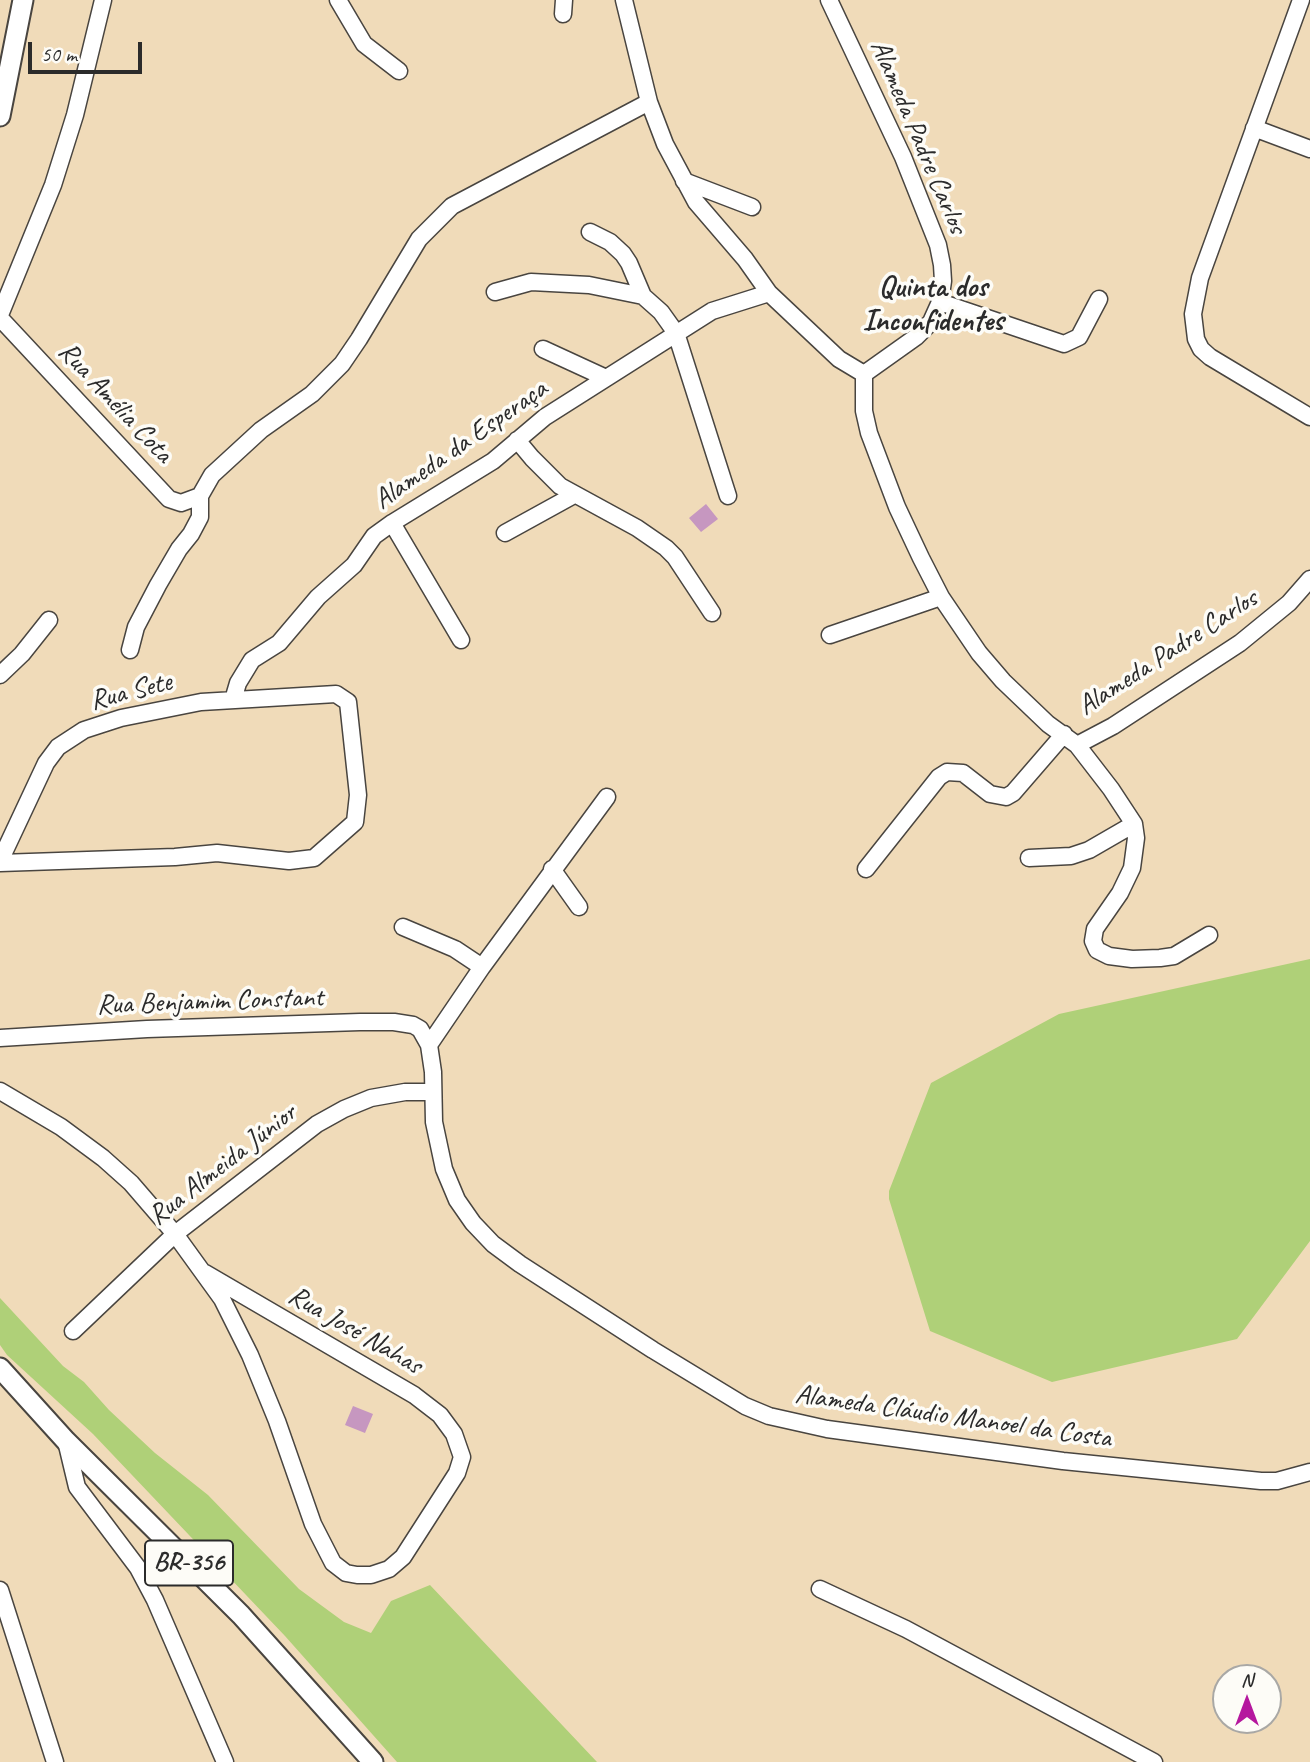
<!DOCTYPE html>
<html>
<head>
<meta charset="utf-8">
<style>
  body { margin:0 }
  #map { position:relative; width:1310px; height:1762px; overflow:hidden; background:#f0dbb9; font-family:Caveat,sans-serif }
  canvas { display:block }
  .north { position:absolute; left:1212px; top:1664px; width:70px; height:70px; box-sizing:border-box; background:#fdfcf7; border:2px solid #a9a8a5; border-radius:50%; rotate:0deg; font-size:19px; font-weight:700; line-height:28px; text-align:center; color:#2b2b2b }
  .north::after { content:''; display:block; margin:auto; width:24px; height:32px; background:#b5179e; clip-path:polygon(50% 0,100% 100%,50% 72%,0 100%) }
  .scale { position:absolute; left:28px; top:42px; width:114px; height:32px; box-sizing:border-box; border:4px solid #2b2b2b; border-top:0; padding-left:9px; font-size:21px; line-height:24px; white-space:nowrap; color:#2b2b2b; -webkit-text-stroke:5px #fdfcf7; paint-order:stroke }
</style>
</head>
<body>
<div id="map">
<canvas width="1310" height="1762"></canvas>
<div class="north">N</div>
<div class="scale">50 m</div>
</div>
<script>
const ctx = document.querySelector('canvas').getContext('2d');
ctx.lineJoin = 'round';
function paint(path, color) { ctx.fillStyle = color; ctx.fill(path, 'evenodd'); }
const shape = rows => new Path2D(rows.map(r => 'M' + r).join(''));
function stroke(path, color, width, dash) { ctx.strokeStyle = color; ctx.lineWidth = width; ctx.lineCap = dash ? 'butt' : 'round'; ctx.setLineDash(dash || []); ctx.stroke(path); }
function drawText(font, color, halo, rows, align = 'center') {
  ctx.font = font + ' Caveat,sans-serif'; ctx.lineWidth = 7; ctx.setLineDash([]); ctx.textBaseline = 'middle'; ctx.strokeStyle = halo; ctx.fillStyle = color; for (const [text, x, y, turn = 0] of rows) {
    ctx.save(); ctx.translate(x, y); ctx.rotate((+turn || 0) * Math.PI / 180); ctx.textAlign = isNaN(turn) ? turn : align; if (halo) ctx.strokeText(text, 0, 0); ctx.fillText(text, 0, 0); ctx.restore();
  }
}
paint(shape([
  [1310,959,1310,1241,1237,1339,1052,1382,930,1331,889,1199,889,1191,931,1083,1059,1014],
  [0,1298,63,1366,84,1382,109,1410,155,1453,208,1495,299,1589,344,1622,371,1633,391,1601,430,1585,597,1762,397,1762,285,1636,93,1434,7,1355,0,1345]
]), '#afd078');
paint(shape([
  [706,504,718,519,701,532,689,518],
  [353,1406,373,1414,365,1433,345,1425]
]), '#c697c0');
const minor = shape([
  [338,0,364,44,399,71],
  [624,0,649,102,665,144,696,202,745,259,769,293,839,359,864,374],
  [829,0,903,157,938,245,942,265,943,281,940,302,931,322,916,337,864,374,864,411,869,433,897,507,921,558,941,597,979,653,1003,681,1048,724,1077,745,1113,726,1240,643,1289,603,1310,579],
  [1301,0,1200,278,1193,314,1196,339,1201,349,1210,357,1310,417],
  [563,14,564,0],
  [1254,128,1310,149],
  [684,181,752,207],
  [590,232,610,242,623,254,629,263,643,296],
  [495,292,531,282,589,285,643,296,661,312,676,333,728,496],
  [940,302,1064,344,1079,337,1099,299],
  [0,315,53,185,75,115,103,0],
  [0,318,169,499,181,503,200,496],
  [543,349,606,378],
  [517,440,532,458,560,486,637,528,666,548,675,557,712,613],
  [392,523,461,640],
  [505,533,574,495],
  [830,635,941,597],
  [130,650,136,627,158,585,179,549,191,534,200,517,200,496,212,475,261,430,312,394,342,364,359,339,419,239,452,206,649,102],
  [0,675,22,654,49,620],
  [233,700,238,683,252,660,279,643,318,597,354,565,374,536,392,523,493,461,545,417,712,311,769,293],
  [1077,745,1111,789,1134,824,1136,838,1132,868,1120,893,1095,929,1093,941,1097,950,1109,956,1132,959,1160,958,1174,956,1209,935],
  [1029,858,1071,856,1089,850,1134,824],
  [0,861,46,763,58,747,84,730,121,718,201,702,336,694,348,702,358,795,355,822,314,858,289,861,217,853,175,857,0,863],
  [552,869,579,907],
  [866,869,939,777,947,772,963,773,990,794,1006,797,1013,793,1064,734],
  [403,927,455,949,482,967],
  [0,1038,147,1029,360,1022,394,1022,413,1025,420,1029,429,1045,433,1072,434,1122,444,1169,457,1200,473,1223,493,1244,520,1264,653,1350,745,1406,769,1416,827,1429,1063,1461,1261,1481,1277,1481,1310,1472],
  [429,1045,482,967,607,797],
  [0,1091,61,1127,103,1158,131,1183,175,1234,222,1299,250,1355,277,1421,313,1524,333,1563,346,1573,357,1575,371,1575,389,1569,403,1557,457,1473,462,1457,454,1434,440,1415,414,1395,205,1273],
  [73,1331,175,1234,317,1124,344,1109,371,1098,405,1092,433,1092],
  [66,1441,77,1487,138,1568,155,1600,225,1762],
  [820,1589,906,1629,1154,1762],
  [0,1590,55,1762]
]);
const major = shape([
  [0,116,23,0],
  [0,1368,66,1441,241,1615,373,1762]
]);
stroke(minor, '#494540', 19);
stroke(major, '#494540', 23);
stroke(minor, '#fff', 16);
stroke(major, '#fff', 19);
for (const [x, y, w] of [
  [189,1563,88]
]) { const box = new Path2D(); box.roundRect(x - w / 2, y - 22.5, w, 45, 5); ctx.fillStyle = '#fdfcf7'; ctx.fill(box); stroke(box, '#2b2b2b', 2); }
drawText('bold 26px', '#2b2b2b', null, [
  ["BR-356",189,1563]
]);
drawText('28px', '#2b2b2b', '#fdfcf7', [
  ["Alameda Padre Carlos",918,137,67],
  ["Rua Amélia Cota",115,403,47],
  ["Alameda da Esperaça",461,445,-35],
  ["Alameda Padre Carlos",1168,653,-33],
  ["Rua Sete",131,692,-14],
  ["Rua Benjamim Constant",210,1002,-2],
  ["Rua Almeida Júnior",223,1165,-38],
  ["Rua José Nahas",355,1331,30],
  ["Alameda Cláudio Manoel da Costa",953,1417,8]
]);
drawText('bold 30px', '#2b2b2b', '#fdfcf7', [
  ["Quinta dos",933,288],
  ["Inconfidentes",933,322]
]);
</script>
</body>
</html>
